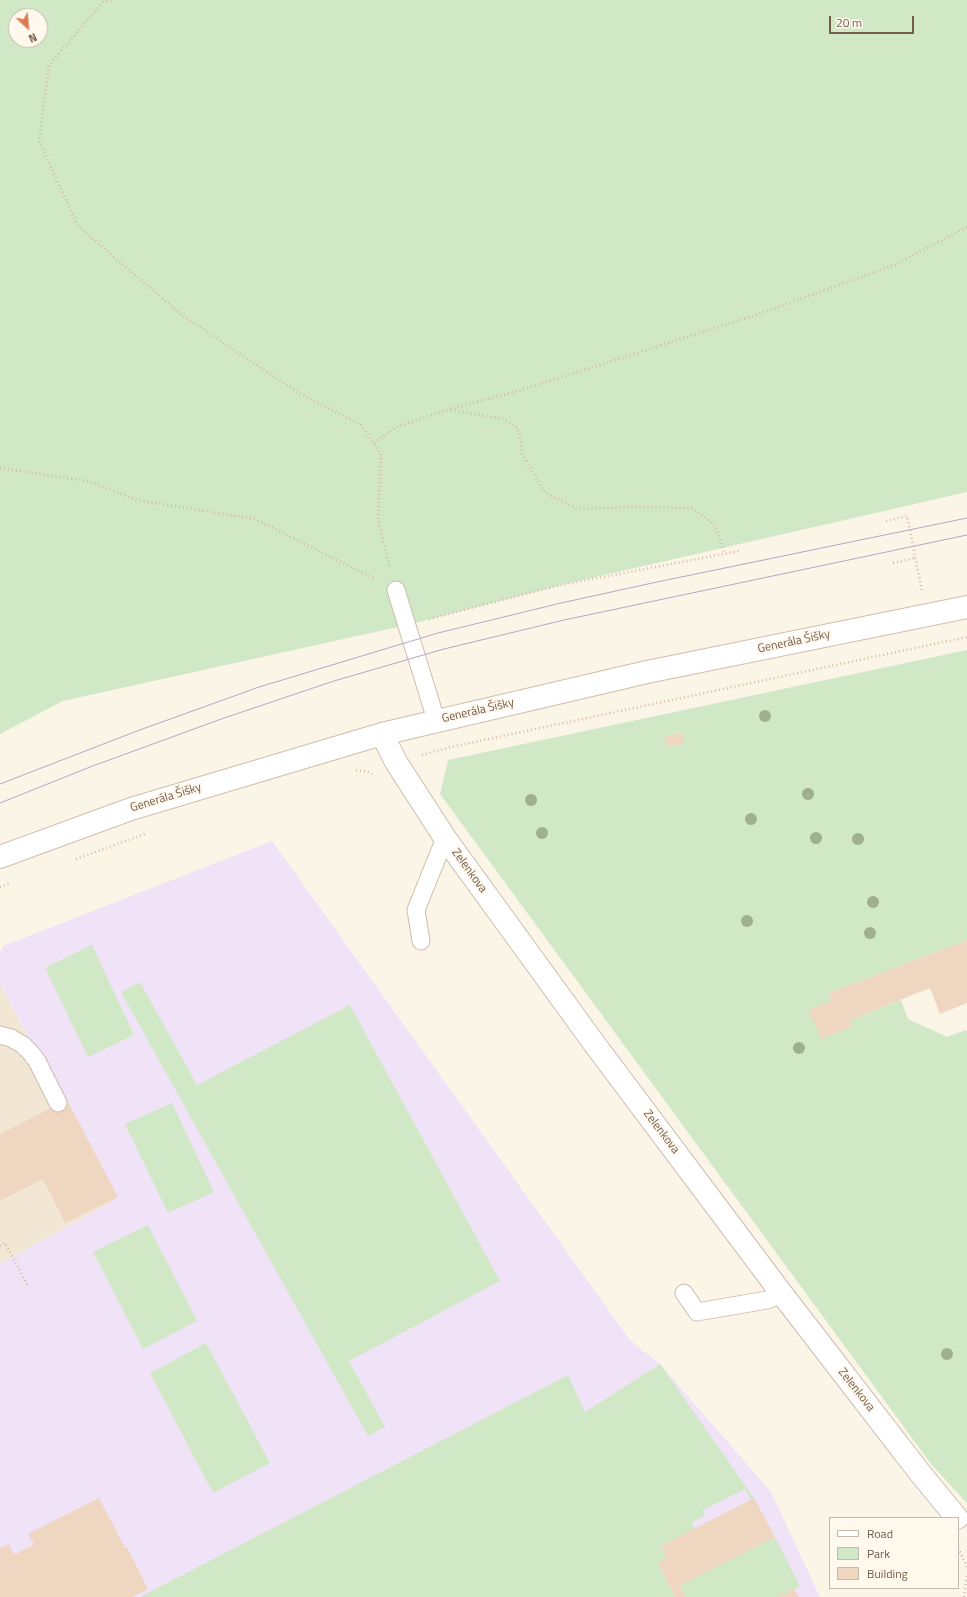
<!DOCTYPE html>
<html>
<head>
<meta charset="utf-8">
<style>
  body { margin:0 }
  #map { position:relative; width:967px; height:1597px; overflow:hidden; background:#fbf5e7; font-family:"Titillium Web",sans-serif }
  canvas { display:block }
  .legend { position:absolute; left:829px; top:1517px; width:130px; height:72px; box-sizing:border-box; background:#fef8ed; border:1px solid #c6baad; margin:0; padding:5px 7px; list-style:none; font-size:12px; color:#735d4d }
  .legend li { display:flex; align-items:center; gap:8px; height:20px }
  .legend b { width:20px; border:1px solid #c6baad }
  .north { position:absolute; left:8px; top:8px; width:40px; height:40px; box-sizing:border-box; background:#fef8ed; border:1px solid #c6baad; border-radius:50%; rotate:154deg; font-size:11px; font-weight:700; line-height:16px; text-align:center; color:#735d4d }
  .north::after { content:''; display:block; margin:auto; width:14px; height:18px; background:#dd7c53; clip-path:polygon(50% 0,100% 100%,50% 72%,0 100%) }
  .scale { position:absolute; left:829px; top:16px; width:85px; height:18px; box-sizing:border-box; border:2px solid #735d4d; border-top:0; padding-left:5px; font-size:12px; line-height:14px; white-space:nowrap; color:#735d4d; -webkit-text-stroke:3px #fef8ed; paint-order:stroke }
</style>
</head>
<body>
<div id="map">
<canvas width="967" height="1597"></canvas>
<ul class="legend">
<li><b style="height:5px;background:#fff"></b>Road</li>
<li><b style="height:11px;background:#d1e8c6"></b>Park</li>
<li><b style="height:11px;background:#efd6c0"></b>Building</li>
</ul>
<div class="north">N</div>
<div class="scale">20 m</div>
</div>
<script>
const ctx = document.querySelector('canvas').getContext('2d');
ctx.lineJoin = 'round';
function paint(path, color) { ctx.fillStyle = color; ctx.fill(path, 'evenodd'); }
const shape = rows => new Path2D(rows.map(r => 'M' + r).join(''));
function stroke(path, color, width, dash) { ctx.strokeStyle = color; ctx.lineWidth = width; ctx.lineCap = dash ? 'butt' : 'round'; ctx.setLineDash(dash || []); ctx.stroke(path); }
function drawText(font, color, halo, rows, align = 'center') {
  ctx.font = font + ' "Titillium Web",sans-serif'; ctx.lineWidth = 4; ctx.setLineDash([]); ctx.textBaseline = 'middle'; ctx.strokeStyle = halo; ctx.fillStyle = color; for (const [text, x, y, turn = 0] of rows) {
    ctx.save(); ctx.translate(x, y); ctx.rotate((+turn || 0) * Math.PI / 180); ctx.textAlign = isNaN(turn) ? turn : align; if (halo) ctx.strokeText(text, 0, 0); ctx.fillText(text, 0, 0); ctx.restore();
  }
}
paint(shape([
  [0,983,113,1201,0,1264]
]), '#f2e7d5');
paint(shape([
  [272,841,630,1340,660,1364,771,1492,820,1597,0,1597,0,1264,113,1201,0,983,0,953,3,946]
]), '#f1e3f7');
paint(shape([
  [0,0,967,0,967,492,561,585,407,625,63,701,0,734],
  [16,16,40,16,40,40,16,40],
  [967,650,967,940,829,993,832,1000,821,1039,852,1026,850,1020,901,1000,908,1019,947,1037,966,1030,967,1032,967,1503,931,1464,440,794,448,760],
  [682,733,683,744,667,746,666,736],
  [92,945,134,1035,88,1057,45,968],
  [140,982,266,1210,197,1085,350,1005,500,1281,349,1361,385,1427,368,1436,121,992],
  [172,1103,214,1192,168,1213,125,1124],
  [148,1225,197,1321,143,1349,93,1252],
  [206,1343,270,1463,213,1493,150,1373],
  [660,1364,754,1498,751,1500,745,1489,703,1510,705,1515,692,1523,695,1529,661,1546,667,1558,658,1564,675,1597,140,1597,568,1375,585,1412],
  [775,1537,800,1586,778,1597,686,1597,680,1585]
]), '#d1e8c6');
paint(shape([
  [682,733,684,744,667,746,665,736],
  [967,940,967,1003,940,1014,930,988,850,1020,853,1026,821,1039,809,1010,832,1000,829,993],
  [67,1100,118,1197,65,1223,43,1179,0,1201,0,1134],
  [99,1498,125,1548,127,1547,148,1589,132,1597,0,1597,0,1548,9,1544,14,1555,34,1544,28,1534],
  [754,1498,775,1537,680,1585,686,1597,675,1597,658,1563,667,1558,661,1546],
  [794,1589,799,1597,778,1597]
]), '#efd6c0');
const service = shape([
  [396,590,436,720],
  [421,941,416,910,445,838],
  [0,1035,11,1038,23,1045,30,1052,37,1061,58,1103],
  [684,1293,697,1312,767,1300,782,1294]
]);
const minor = shape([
  [382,734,396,762,445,838,596,1046,782,1294,920,1473,957,1518]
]);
const secondary = shape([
  [0,857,131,809,382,734,647,672,967,607]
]);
stroke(service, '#ccbdad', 19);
stroke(minor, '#ccbdad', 24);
stroke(secondary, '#cfbeab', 24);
stroke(shape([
  [111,0,103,2,49,65,39,141,78,226,183,316,297,392,361,425,381,454,378,520,390,568],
  [451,410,504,419,516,426,520,436,522,454,545,493,579,509,630,507,692,508,715,525,725,554],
  [374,443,396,427,450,409,521,390,759,314,894,265,967,227],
  [0,468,88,481,137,500,255,519,375,579],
  [886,521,907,516,922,591],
  [893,563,915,558],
  [429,619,561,585,739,551],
  [422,755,451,747,967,637],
  [356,770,368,772,372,774],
  [76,859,145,834],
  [0,887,11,883],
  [0,1246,5,1243,28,1286],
  [958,1548,967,1567],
  [964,1597,967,1573]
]), '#d4b9a3', 2.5, [1, 3]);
stroke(service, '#fff', 17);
stroke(minor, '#fff', 22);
stroke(secondary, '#fff', 22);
stroke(shape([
  [0,784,137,731,259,687,438,633,561,603,657,582,967,518],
  [0,803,90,767,224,718,334,681,444,649,564,620,967,535]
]), '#b8a5c4', 1);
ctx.fillStyle = '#9eb08e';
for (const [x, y] of [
  [765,716],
  [808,794],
  [531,800],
  [751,819],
  [542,833],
  [816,838],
  [858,839],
  [873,902],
  [747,921],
  [870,933],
  [799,1048],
  [947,1354]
]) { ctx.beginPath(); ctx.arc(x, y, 6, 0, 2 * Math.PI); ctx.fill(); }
drawText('12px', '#735d4d', '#fef8ed', [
  ["Generála Šišky",794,642,-12],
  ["Generála Šišky",478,711,-13],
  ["Generála Šišky",166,798,-17],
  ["Zelenkova",469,871,54],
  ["Zelenkova",661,1132,53],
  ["Zelenkova",856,1390,52]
]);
</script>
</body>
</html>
